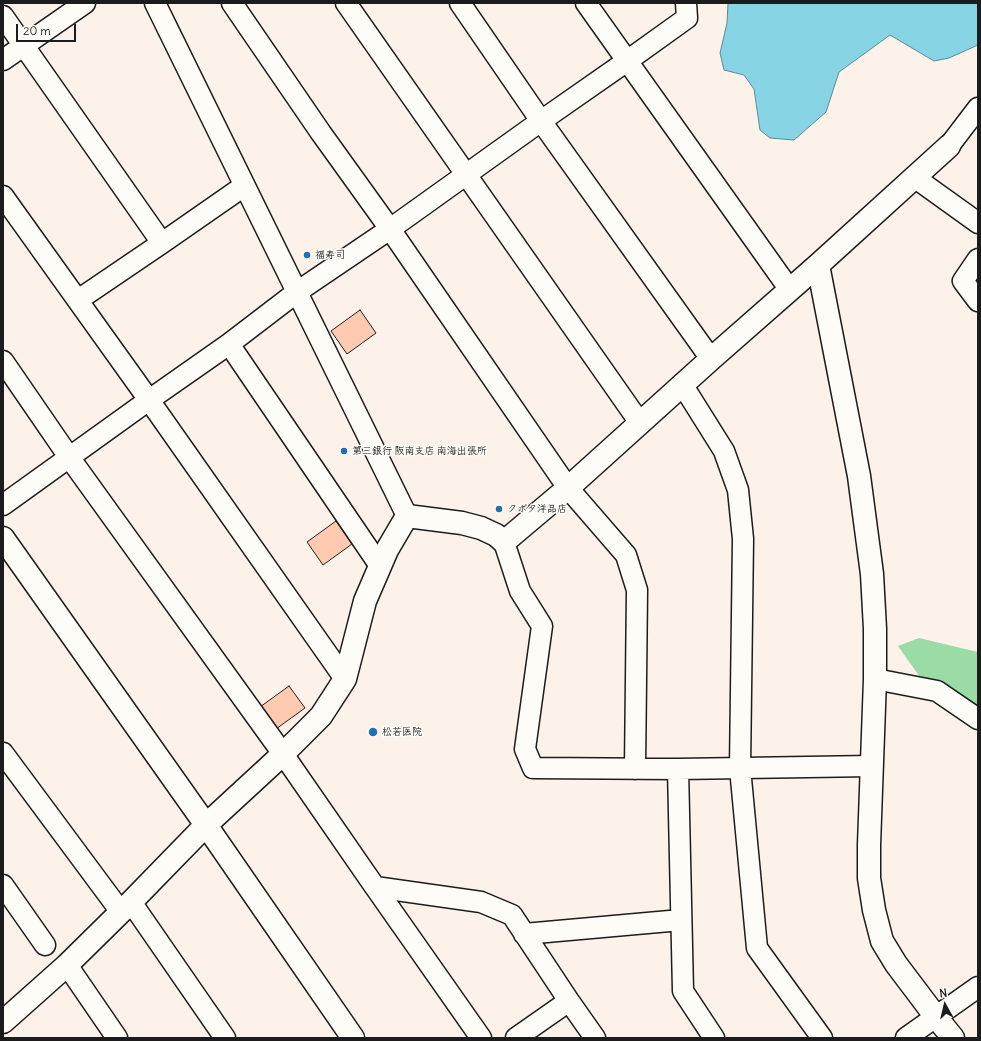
<!DOCTYPE html>
<html>
<head>
<meta charset="utf-8">
<style>
  body { margin:0 }
  #map { position:relative; width:981px; height:1041px; overflow:hidden; background:#fdf2e9; font-family:Delius,sans-serif }
  canvas { display:block }
  .frame { position:absolute; inset:0; border:4px solid #1c1c1c; pointer-events:none }
  .north { position:absolute; left:925px; top:985px; width:40px; height:40px; -webkit-text-stroke:3px #fdfcf7; paint-order:stroke; rotate:352deg; font-size:11px; font-weight:700; line-height:16px; text-align:center; color:#1c1c1c }
  .north::after { content:''; display:block; margin:auto; width:14px; height:18px; background:#1c1c1c; clip-path:polygon(50% 0,100% 100%,50% 72%,0 100%) }
  .scale { position:absolute; left:16px; top:24px; width:60px; height:18px; box-sizing:border-box; border:2px solid #1c1c1c; border-top:0; padding-left:5px; font-size:12px; line-height:14px; white-space:nowrap; color:#1c1c1c; -webkit-text-stroke:3px #fdfcf7; paint-order:stroke }
</style>
</head>
<body>
<div id="map">
<canvas width="981" height="1041"></canvas>
<div class="frame"></div>
<div class="north">N</div>
<div class="scale">20 m</div>
</div>
<script>
const ctx = document.querySelector('canvas').getContext('2d');
ctx.lineJoin = 'round';
function paint(path, color) { ctx.fillStyle = color; ctx.fill(path, 'evenodd'); }
const shape = rows => new Path2D(rows.map(r => 'M' + r).join(''));
function stroke(path, color, width, dash) { ctx.strokeStyle = color; ctx.lineWidth = width; ctx.lineCap = dash ? 'butt' : 'round'; ctx.setLineDash(dash || []); ctx.stroke(path); }
function drawText(font, color, halo, rows, align = 'center') {
  ctx.font = font + ' Delius,"Klee One",sans-serif'; ctx.lineWidth = 3; ctx.setLineDash([]); ctx.textBaseline = 'middle'; ctx.strokeStyle = halo; ctx.fillStyle = color; for (const [text, x, y, turn = 0] of rows) {
    ctx.save(); ctx.translate(x, y); ctx.rotate((+turn || 0) * Math.PI / 180); ctx.textAlign = isNaN(turn) ? turn : align; if (halo) ctx.strokeText(text, 0, 0); ctx.fillText(text, 0, 0); ctx.restore();
  }
}
paint(shape([
  [919,638,978,652,978,706,927,687,898,646]
]), '#9adba6');
const water = shape([
  [728,3,978,3,978,45,949,58,934,61,890,35,839,72,826,112,794,140,770,138,760,130,754,89,744,75,724,70,720,53,727,23,728,3]
]);
paint(water, '#87d4e5');
stroke(water, '#5c8a95', 1);
const building = shape([
  [360,310,376,333,347,354,331,331,360,310],
  [336,521,352,544,323,565,307,542,336,521],
  [289,686,305,708,276,729,260,707,289,686]
]);
paint(building, '#ffcab0');
stroke(building, '#1c1c1c', 1);
const minor = shape([
  [155,3,407,516],
  [232,3,321,133,390,229,568,488,626,555,637,590,635,769],
  [346,3,640,423],
  [460,3,541,121,711,359],
  [586,3,790,290],
  [3,16,162,243],
  [3,60,85,3],
  [949,146,978,108],
  [914,177,978,223],
  [3,196,149,400,345,679],
  [978,259,963,281,978,301],
  [78,300,162,243,244,186],
  [229,344,380,566],
  [3,361,69,457,283,754,375,887,481,902,512,915,569,1001,595,1038],
  [682,384,724,451,738,490,743,539,740,768,757,948,822,1038],
  [3,505,149,400,229,344,297,292,390,229,541,121,627,61,687,18,686,3],
  [504,542,520,591,542,626,525,749,533,768,678,769,872,766],
  [875,679,937,691,978,719],
  [3,753,121,912],
  [678,769,683,991,714,1038],
  [3,885,45,945],
  [375,887,481,1038],
  [131,902,225,1038],
  [524,934,681,920],
  [67,965,117,1038],
  [516,1038,569,1001],
  [906,1038,978,987]
]);
const tertiary = shape([
  [818,265,859,476,872,574,875,629,875,679,869,845,869,878,874,910,882,941,896,964,936,1017,953,1038],
  [3,538,206,825,353,1038],
  [3,1022,67,965,131,902,206,825,283,754,321,716,345,679,365,601,387,550,407,516,462,523,481,528,496,535,504,542,568,488,711,359,818,265,949,146]
]);
stroke(minor, '#1c1c1c', 23);
stroke(tertiary, '#1c1c1c', 25);
stroke(minor, '#fdfcf7', 20);
stroke(tertiary, '#fdfcf7', 22);
for (const [x, y, r, color] of [
  [307,255,4,"#1f6fb2"],
  [344,451,4,"#1f6fb2"],
  [499,509,4,"#1f6fb2"],
  [373,732,5,"#1f6fb2"]
]) { const dot = new Path2D(); dot.arc(x, y, r, 0, 2 * Math.PI); ctx.fillStyle = color; ctx.fill(dot); stroke(dot, '#fdfcf7', 1.5); }
drawText('bold 10px', '#1c1c1c', '#fdfcf7', [
  ["福寿司",315,255],
  ["第三銀行 阪南支店 南海出張所",352,451],
  ["クボタ洋品店",507,509],
  ["松若医院",382,732]
], 'left');
</script>
</body>
</html>
